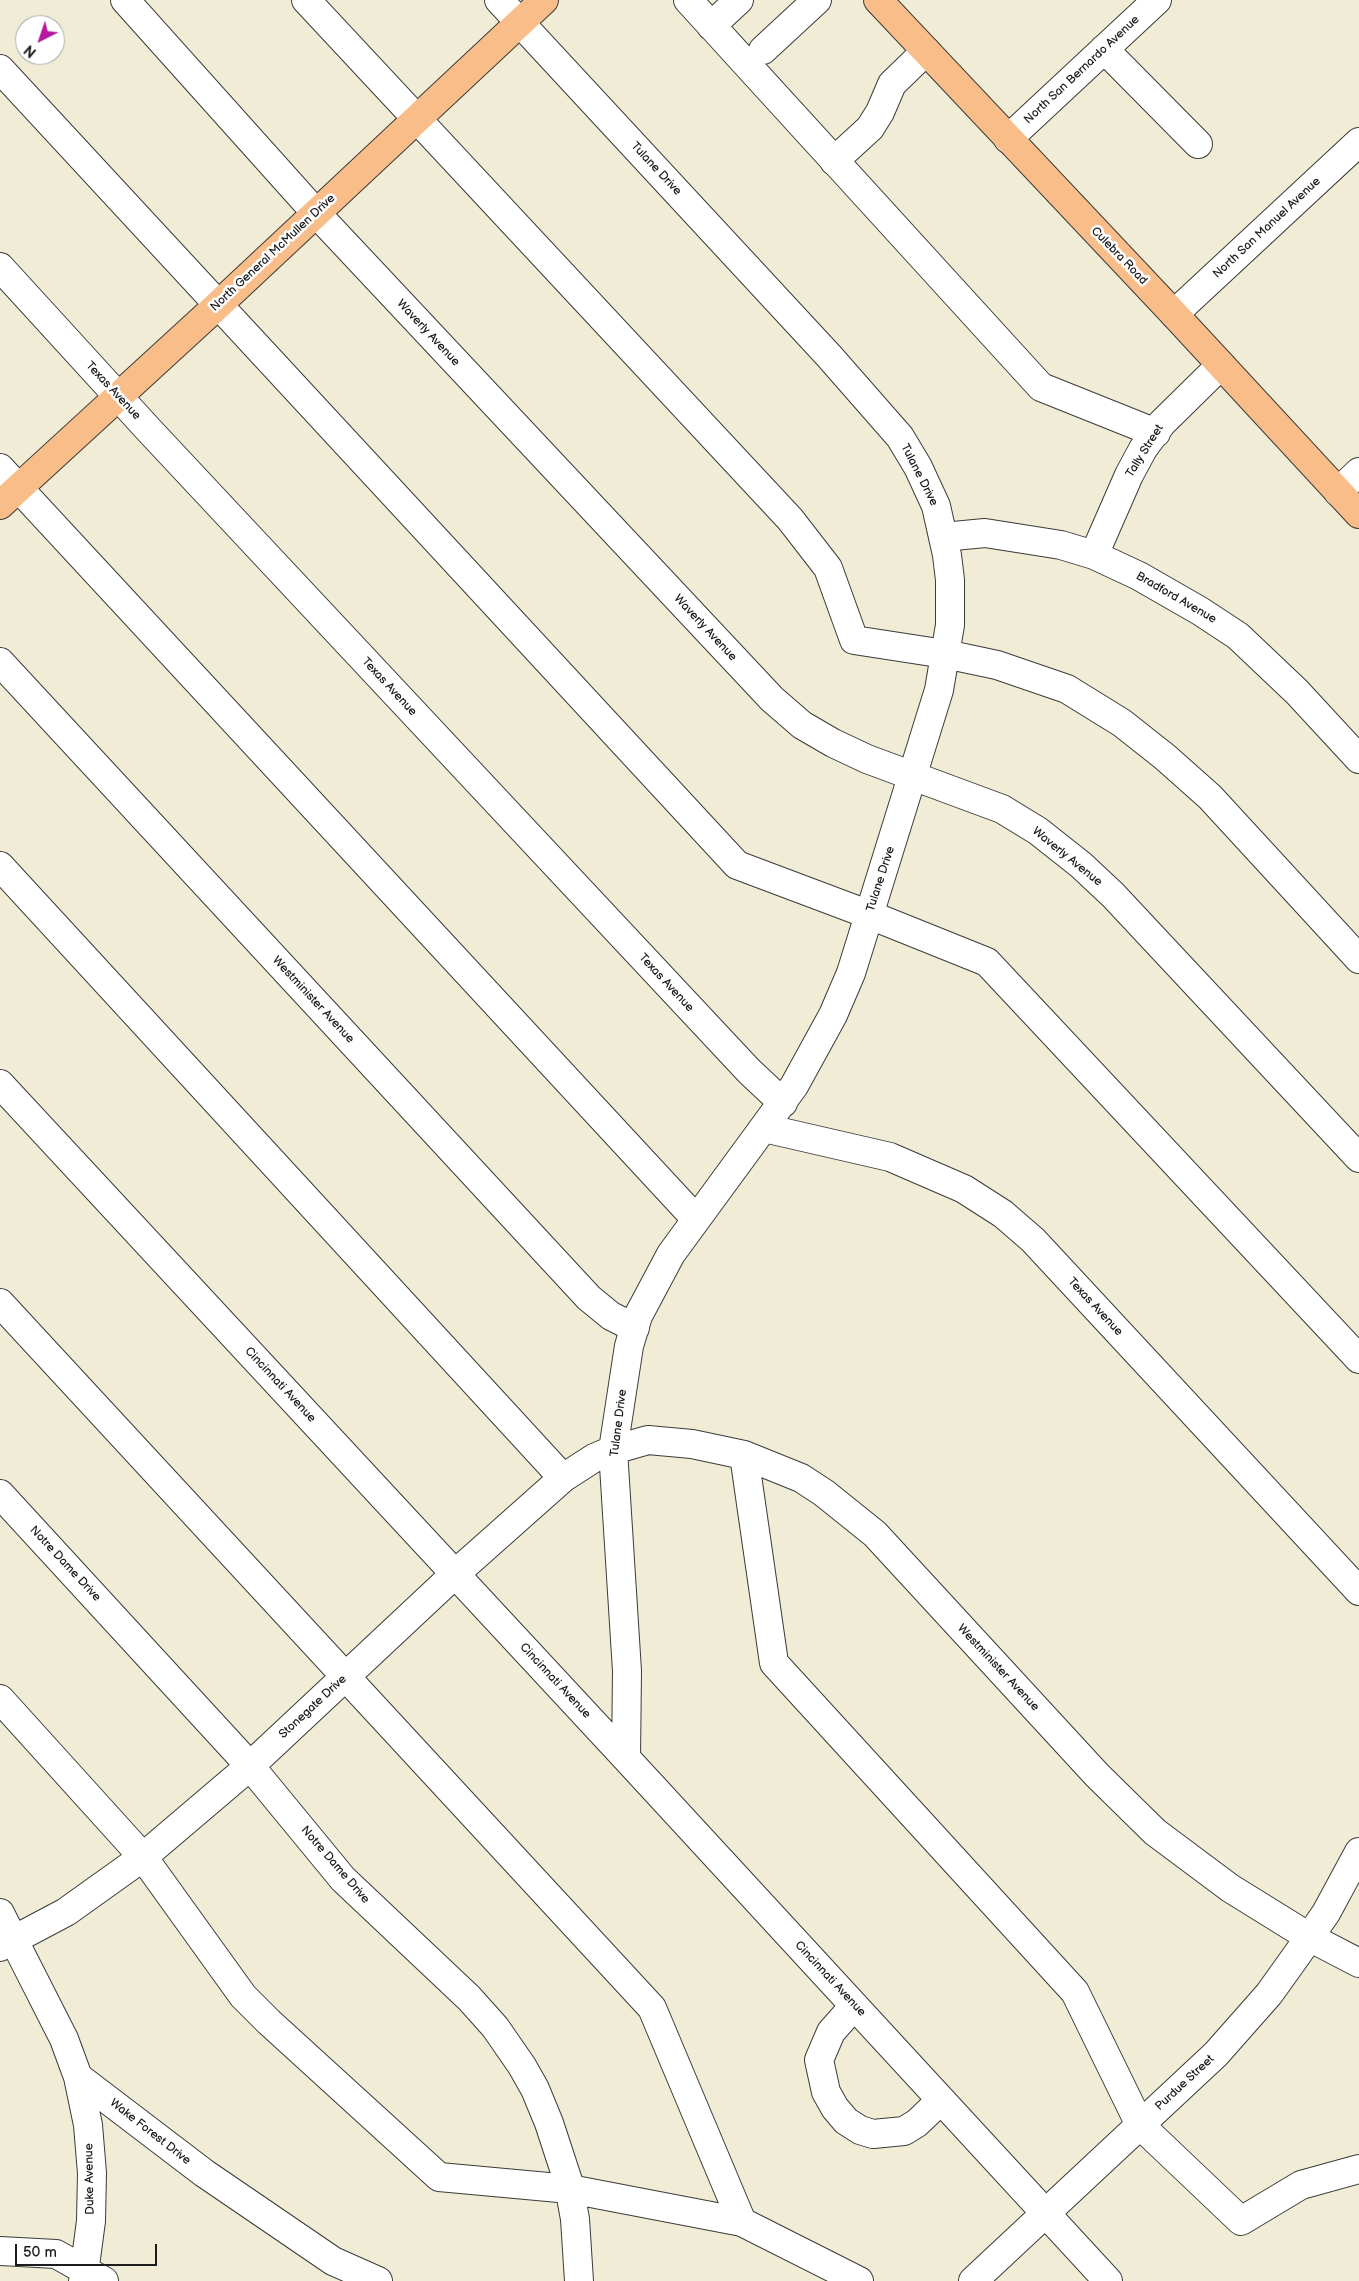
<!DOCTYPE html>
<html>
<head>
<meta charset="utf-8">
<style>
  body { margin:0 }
  #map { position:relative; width:1359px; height:2281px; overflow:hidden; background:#f0ecd6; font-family:"Balsamiq Sans",sans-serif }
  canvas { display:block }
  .north { position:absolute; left:15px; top:15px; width:50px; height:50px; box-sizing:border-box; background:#fff; border:1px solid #a4a4a4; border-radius:50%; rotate:221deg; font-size:14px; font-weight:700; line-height:20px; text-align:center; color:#1c1c1c }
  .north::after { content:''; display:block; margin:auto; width:18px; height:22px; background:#b5179e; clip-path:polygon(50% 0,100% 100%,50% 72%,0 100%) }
  .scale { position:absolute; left:15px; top:2244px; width:142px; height:22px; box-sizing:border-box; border:2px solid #1c1c1c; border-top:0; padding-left:6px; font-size:15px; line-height:18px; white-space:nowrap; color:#1c1c1c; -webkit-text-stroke:4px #fff; paint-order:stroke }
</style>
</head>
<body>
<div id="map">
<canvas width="1359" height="2281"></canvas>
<div class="north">N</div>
<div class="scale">50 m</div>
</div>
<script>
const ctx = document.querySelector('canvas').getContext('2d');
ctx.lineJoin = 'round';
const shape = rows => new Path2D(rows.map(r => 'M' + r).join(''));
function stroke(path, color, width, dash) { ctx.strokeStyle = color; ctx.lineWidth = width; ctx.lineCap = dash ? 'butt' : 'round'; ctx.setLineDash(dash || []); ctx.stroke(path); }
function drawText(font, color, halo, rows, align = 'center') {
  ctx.font = font + ' "Balsamiq Sans",sans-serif'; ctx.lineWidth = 5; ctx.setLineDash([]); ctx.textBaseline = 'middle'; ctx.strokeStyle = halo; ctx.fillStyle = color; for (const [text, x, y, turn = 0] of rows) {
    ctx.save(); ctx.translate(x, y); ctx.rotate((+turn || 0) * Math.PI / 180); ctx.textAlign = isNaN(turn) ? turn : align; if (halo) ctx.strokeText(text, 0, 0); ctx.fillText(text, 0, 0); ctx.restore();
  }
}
const minor = shape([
  [125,0,316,213,772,699,802,725,833,743,867,759,1002,809,1038,831,1081,865,1113,895,1359,1158],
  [306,0,790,519,828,568,854,640,945,654,997,665,1067,689,1122,723,1165,757,1210,797,1359,959],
  [499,0,829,356,900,437,918,467,936,506,947,555,950,580,950,625,939,690,851,973,833,1015,794,1086,671,1254,638,1316,629,1346,613,1450,627,1671,626,1758],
  [688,0,1041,387,1156,433],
  [711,26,739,0],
  [1104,49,1198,144],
  [763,50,817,0],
  [0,69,737,865,870,915,987,962,1359,1359],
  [1008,139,1157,0],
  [834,161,870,128,880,112,892,84,926,51],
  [0,267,148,429,749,1071,783,1103],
  [1174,314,1359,142],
  [0,468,695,1218],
  [1338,492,1359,472],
  [943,537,985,533,1061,545,1094,555,1139,576,1200,611,1238,636,1297,692,1359,759],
  [1094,555,1129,475,1143,449,1162,423,1221,365],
  [0,662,589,1298,611,1316,635,1328],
  [0,866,563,1478],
  [0,1084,626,1758,1108,2281],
  [764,1128,890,1157,964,1189,1003,1214,1033,1240,1359,1591],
  [0,1303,652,2008,742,2222],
  [744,1455,774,1663,1075,1992,1140,2125,1241,2221,1301,2185,1359,2169],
  [0,1494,250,1766,343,1879,469,1998,495,2027,522,2066,535,2089,549,2123,568,2181,575,2219,579,2281],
  [0,1699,143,1857,243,1996,269,2022,439,2177,570,2189,742,2222,859,2281],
  [0,1913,64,2039,78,2077,204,2173,333,2261,378,2281],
  [0,1947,66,1912,143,1857,250,1766,455,1574,563,1478,594,1458,613,1450,648,1440,692,1444,744,1455,801,1478,824,1493,875,1534,1097,1775,1155,1832,1230,1888,1309,1937,1359,1963],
  [854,2006,831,2032,819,2060,826,2092,835,2108,846,2121,860,2130,873,2134,904,2131,917,2123,941,2100],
  [78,2077,88,2125,92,2173,91,2221,83,2281],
  [0,2251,56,2254,104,2281],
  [973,2281,1216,2054,1269,1994,1299,1952,1326,1913,1359,1852]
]);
const major = shape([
  [878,0,1174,314,1359,514],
  [0,505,217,306,544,0]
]);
stroke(minor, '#3c3b38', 30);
stroke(major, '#3c3b38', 30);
stroke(minor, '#fff', 28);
stroke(major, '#f8bd89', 28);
drawText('12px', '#1c1c1c', '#fff', [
  ["North San Bernardo Avenue",1082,70,-43],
  ["Tulane Drive",656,169,47],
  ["North San Manuel Avenue",1267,228,-43],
  ["North General McMullen Drive",273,253,-43],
  ["Culebra Road",1119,256,46],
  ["Waverly Avenue",428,333,47],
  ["Texas Avenue",113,391,47],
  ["Tally Street",1145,451,-58],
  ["Tulane Drive",919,475,63],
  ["Bradford Avenue",1176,598,30],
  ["Waverly Avenue",705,628,47],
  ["Texas Avenue",389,687,47],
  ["Waverly Avenue",1067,857,39],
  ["Tulane Drive",881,879,-72],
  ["Texas Avenue",666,983,47],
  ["Westminister Avenue",313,1000,47],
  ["Texas Avenue",1095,1307,47],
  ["Cincinnati Avenue",280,1385,47],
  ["Tulane Drive",619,1423,-83],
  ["Notre Dame Drive",65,1564,47],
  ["Westminister Avenue",998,1668,47],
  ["Cincinnati Avenue",555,1681,47],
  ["Stonegate Drive",313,1707,-43],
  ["Notre Dame Drive",335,1865,49],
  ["Cincinnati Avenue",830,1979,47],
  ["Purdue Street",1185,2083,-43],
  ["Wake Forest Drive",150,2132,38],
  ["Duke Avenue",90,2179,-91]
]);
</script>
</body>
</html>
